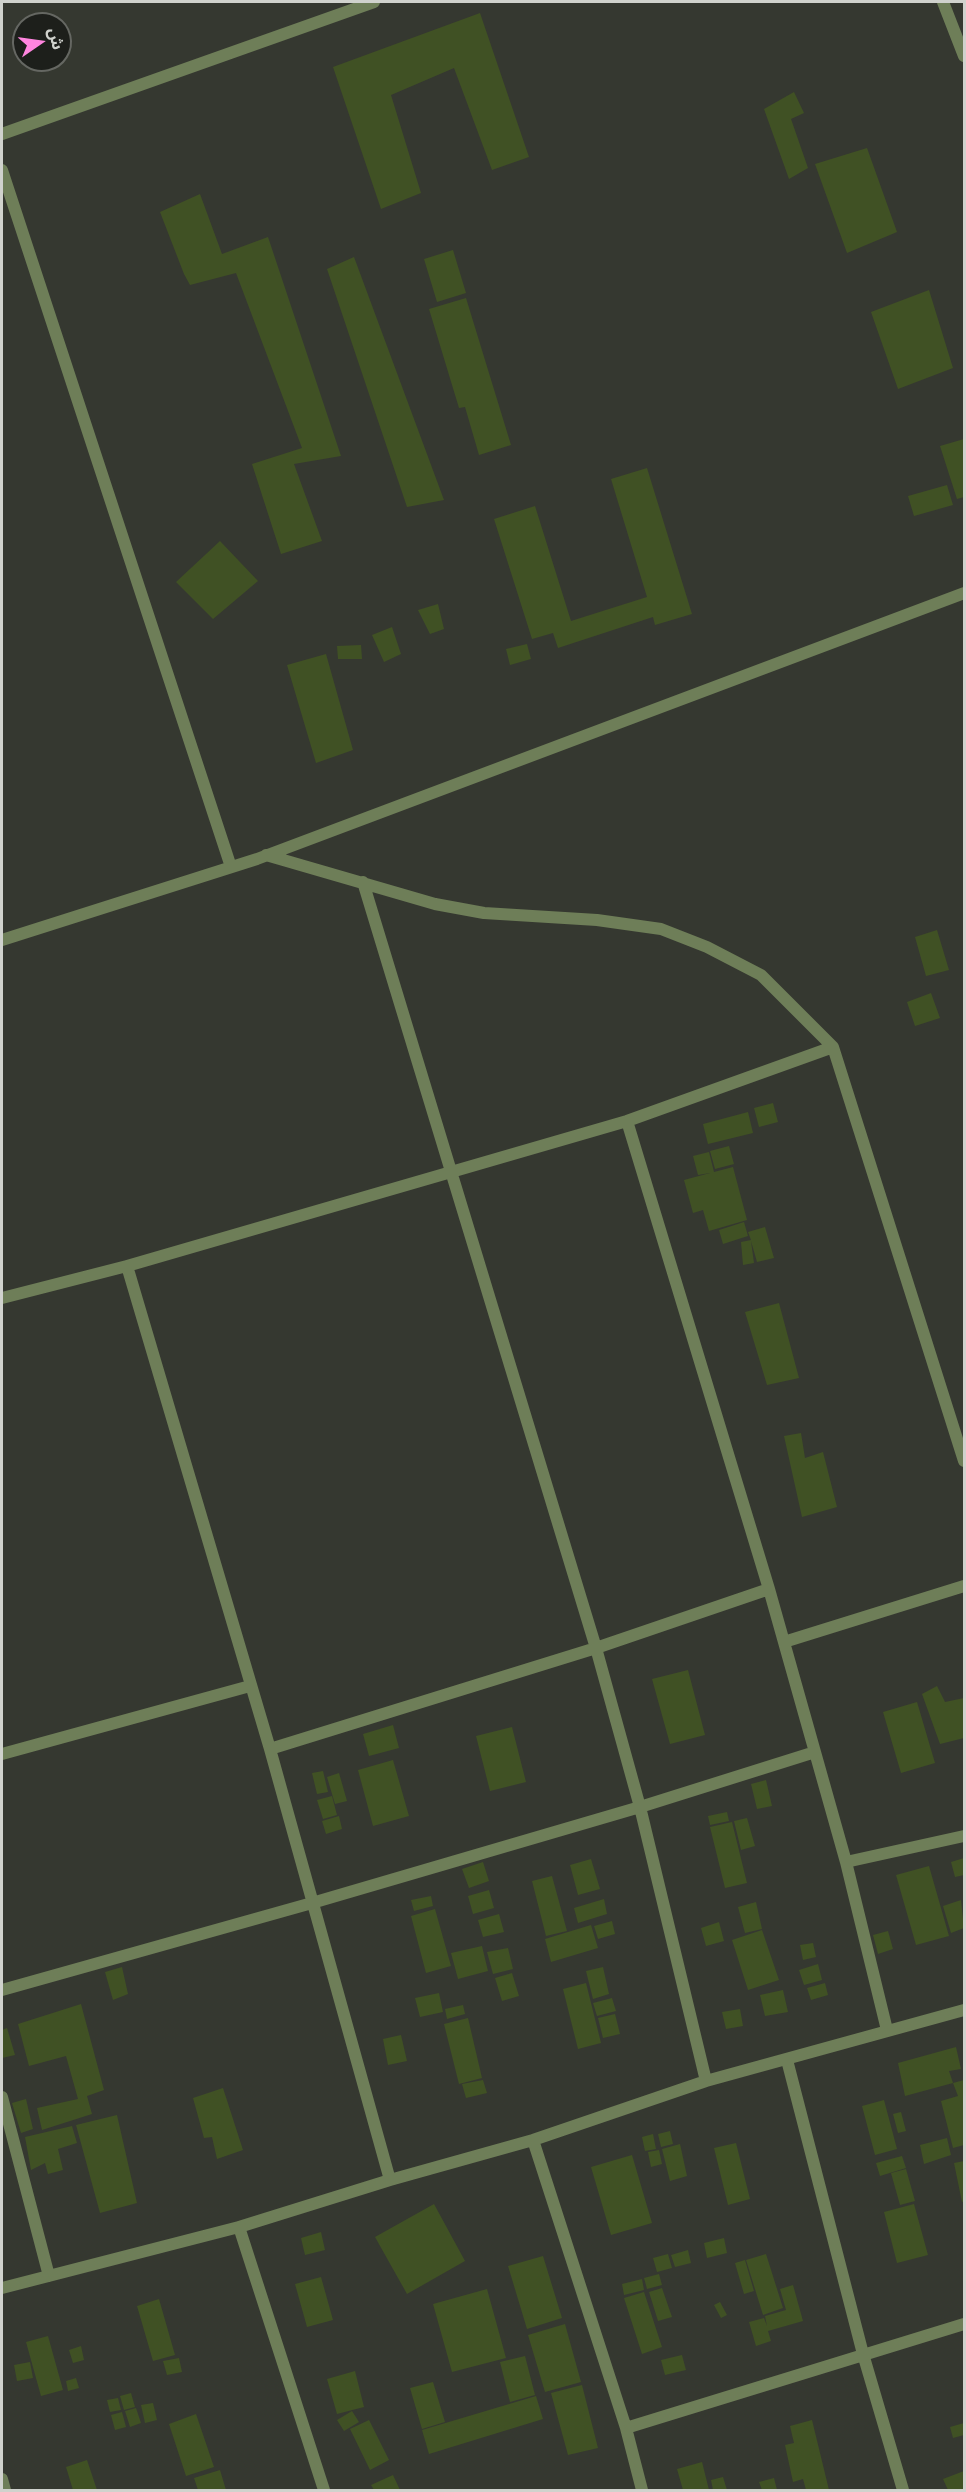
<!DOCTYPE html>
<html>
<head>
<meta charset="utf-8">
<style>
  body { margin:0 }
  #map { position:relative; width:966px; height:2492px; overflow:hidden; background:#353830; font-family:Literata,"Noto Sans Arabic",serif }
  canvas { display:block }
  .frame { position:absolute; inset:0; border:3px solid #d0d2cd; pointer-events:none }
  .north { position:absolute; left:12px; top:12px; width:60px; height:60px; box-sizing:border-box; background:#1d1f1b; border:2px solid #656762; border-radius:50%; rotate:77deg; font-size:16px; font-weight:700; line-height:24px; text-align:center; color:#d0d2cd }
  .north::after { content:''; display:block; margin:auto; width:21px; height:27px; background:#ff85df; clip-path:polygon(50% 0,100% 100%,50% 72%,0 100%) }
</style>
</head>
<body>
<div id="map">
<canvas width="966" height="2492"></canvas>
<div class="frame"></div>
<div class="north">ش</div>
</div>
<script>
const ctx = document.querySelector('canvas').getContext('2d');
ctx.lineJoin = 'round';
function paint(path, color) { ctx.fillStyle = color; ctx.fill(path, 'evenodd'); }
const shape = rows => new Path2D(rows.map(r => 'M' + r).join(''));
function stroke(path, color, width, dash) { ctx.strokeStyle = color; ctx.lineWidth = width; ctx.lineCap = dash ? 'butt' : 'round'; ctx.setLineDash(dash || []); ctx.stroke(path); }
paint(shape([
  [480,13,529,157,492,170,454,68,391,95,421,193,381,209,333,67],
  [794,92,804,113,791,119,808,168,789,179,764,109],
  [867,148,897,232,847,253,815,164],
  [200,194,222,254,268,237,341,456,294,464,322,541,281,554,252,464,302,448,236,273,190,285,184,274,160,212],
  [453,250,466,293,437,302,424,259],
  [354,257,444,500,407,507,327,269],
  [929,290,953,368,898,389,871,312],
  [466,298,511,445,479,455,465,407,459,408,429,309],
  [964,439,964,497,957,499,940,446],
  [647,468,692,614,655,625,653,617,558,648,553,633,532,639,494,519,535,506,571,621,647,597,611,479],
  [947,485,953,505,914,516,908,496],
  [220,541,258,581,213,619,176,582],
  [438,604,444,629,430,634,418,610],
  [392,627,401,654,384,662,372,635],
  [527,644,531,659,510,665,506,649],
  [361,645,362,659,338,659,337,646],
  [326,654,353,750,316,763,287,665],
  [937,930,949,970,926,976,915,937],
  [931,993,940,1018,915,1026,907,1002],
  [773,1103,778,1122,759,1127,754,1108],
  [748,1112,753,1133,708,1144,703,1124],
  [729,1146,734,1164,715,1169,710,1151],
  [709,1152,714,1172,733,1167,747,1220,709,1231,703,1210,693,1213,684,1180,710,1173,698,1175,693,1156],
  [744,1222,748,1236,723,1244,719,1230],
  [765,1227,774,1258,757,1262,751,1241,754,1263,743,1265,741,1242,751,1240,748,1232],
  [779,1303,799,1378,767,1385,745,1312],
  [801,1433,805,1458,823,1452,837,1507,802,1517,784,1436],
  [688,1670,705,1735,670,1744,652,1679],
  [937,1686,945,1702,964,1698,964,1738,940,1744,922,1694],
  [917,1702,935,1763,901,1773,883,1712],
  [393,1725,399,1748,369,1756,363,1734],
  [512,1727,526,1782,490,1791,476,1736],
  [393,1760,409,1816,373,1826,358,1770],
  [323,1771,328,1792,317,1794,312,1773],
  [339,1773,347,1801,335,1804,327,1777],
  [766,1780,772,1806,757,1809,751,1784],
  [332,1796,337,1815,323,1819,317,1800],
  [727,1812,729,1821,710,1825,708,1816],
  [339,1816,342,1829,326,1834,322,1821],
  [747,1818,755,1846,741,1850,734,1821],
  [732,1822,747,1883,725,1888,710,1827],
  [964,1858,964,1875,955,1877,951,1862],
  [591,1859,600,1889,578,1895,570,1865],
  [483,1862,489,1881,469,1888,462,1869],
  [929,1866,949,1936,916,1945,896,1875],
  [552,1876,567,1931,546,1936,532,1881],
  [489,1890,494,1908,473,1914,468,1896],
  [431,1896,433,1906,414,1911,411,1900],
  [604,1899,607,1914,578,1923,574,1908],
  [961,1900,964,1928,951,1933,943,1906],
  [756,1902,762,1929,745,1933,738,1907],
  [435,1909,451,1966,426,1973,411,1916],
  [499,1914,504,1932,483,1937,478,1920],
  [612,1921,615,1934,598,1939,594,1926],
  [719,1922,724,1941,706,1946,701,1928],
  [591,1925,598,1948,551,1962,545,1939],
  [762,1930,779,1980,748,1990,732,1940],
  [888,1931,893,1949,878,1954,873,1935],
  [813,1943,816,1957,803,1960,800,1945],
  [482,1946,488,1971,458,1979,451,1953],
  [508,1948,513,1969,493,1974,487,1952],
  [818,1964,822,1980,804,1985,799,1970],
  [122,1967,128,1994,113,2000,105,1972],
  [603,1967,609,1994,593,1999,586,1971],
  [512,1973,519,1996,502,2001,495,1978],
  [586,1983,601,2043,578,2049,563,1989],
  [825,1983,828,1995,811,2000,807,1988],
  [783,1990,788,2012,765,2016,760,1995],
  [439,1993,443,2012,420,2017,415,1998],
  [612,1998,616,2011,597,2016,593,2003],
  [81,2004,104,2090,87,2096,92,2114,42,2130,37,2108,78,2099,66,2056,29,2066,18,2024],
  [463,2005,465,2014,447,2019,445,2009],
  [740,2009,743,2026,726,2029,722,2012],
  [615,2014,620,2034,603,2038,598,2018],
  [468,2018,482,2078,459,2084,444,2024],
  [7,2028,15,2055,2,2058,2,2030],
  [401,2035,407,2061,388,2065,383,2039],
  [956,2047,961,2069,949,2071,953,2083,964,2080,964,2145,953,2148,941,2101,958,2096,953,2083,905,2096,898,2063],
  [483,2080,487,2093,466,2098,462,2084],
  [223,2088,243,2150,217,2159,212,2137,204,2138,193,2098],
  [26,2099,33,2129,21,2133,12,2103],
  [884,2100,897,2149,875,2155,862,2106],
  [901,2112,906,2131,898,2133,893,2114],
  [117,2115,137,2203,100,2213,76,2125],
  [72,2126,77,2143,58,2149,63,2170,48,2174,45,2163,31,2170,25,2137],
  [670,2131,673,2144,661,2147,658,2134],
  [653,2134,656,2149,645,2151,642,2137],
  [947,2138,951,2155,924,2164,920,2145],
  [736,2143,750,2199,728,2205,714,2148],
  [680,2144,687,2176,670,2181,662,2149],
  [659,2150,662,2164,651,2167,648,2152],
  [632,2155,652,2223,611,2235,591,2167],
  [902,2156,906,2168,880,2176,876,2163],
  [964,2161,964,2201,962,2202,954,2163],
  [906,2169,915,2201,900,2205,891,2173],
  [434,2204,465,2261,407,2294,375,2237],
  [914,2204,928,2255,897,2263,884,2212],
  [321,2232,325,2250,305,2255,301,2238],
  [724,2238,727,2253,707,2258,704,2243],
  [688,2250,691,2263,675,2267,671,2255],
  [668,2254,672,2268,657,2272,653,2258],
  [766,2254,783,2308,763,2315,746,2260],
  [543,2256,562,2318,527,2329,508,2266],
  [745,2260,754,2291,744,2294,735,2263],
  [659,2274,662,2285,647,2289,644,2278],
  [321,2277,333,2320,307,2327,295,2284],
  [642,2279,644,2290,624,2295,622,2284],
  [793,2285,803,2321,768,2331,771,2341,756,2346,749,2322,764,2318,767,2326,765,2316,786,2310,780,2289],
  [662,2288,672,2317,658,2321,649,2292],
  [487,2289,506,2358,452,2372,433,2304],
  [644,2292,662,2347,642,2354,624,2298],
  [159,2299,175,2355,153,2361,137,2306],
  [720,2302,727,2315,721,2318,714,2305],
  [565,2324,581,2382,545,2392,528,2335],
  [48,2336,63,2390,41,2396,26,2342],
  [81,2346,84,2360,73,2363,69,2350],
  [682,2355,686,2370,665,2375,661,2360],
  [525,2356,535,2395,510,2402,500,2362],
  [179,2358,182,2372,167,2375,163,2361],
  [30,2362,33,2378,17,2381,14,2365],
  [355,2371,364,2407,337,2414,327,2379],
  [76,2378,79,2388,68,2391,66,2381],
  [433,2382,445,2422,422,2429,410,2388],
  [582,2385,598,2448,568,2455,551,2393],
  [131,2393,135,2407,124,2410,120,2396],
  [536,2396,543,2419,429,2454,422,2430],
  [118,2398,121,2410,110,2412,107,2400],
  [153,2403,157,2420,145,2423,141,2405],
  [136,2408,141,2423,130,2427,125,2411],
  [352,2411,359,2422,344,2431,337,2420],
  [122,2412,126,2427,115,2430,111,2415],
  [196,2414,214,2467,186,2476,169,2424],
  [369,2420,389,2460,370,2470,350,2429],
  [812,2420,829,2490,806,2490,803,2479,793,2482,785,2445,794,2443,790,2426],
  [964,2423,964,2435,953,2438,950,2427],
  [87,2460,97,2490,73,2490,66,2467],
  [702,2462,709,2490,683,2490,677,2469],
  [220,2470,226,2490,198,2490,194,2478],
  [964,2471,964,2490,948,2490,943,2479],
  [393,2475,400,2490,374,2490,371,2485],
  [723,2477,727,2490,713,2490,711,2480],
  [774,2478,777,2490,762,2490,759,2482]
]), '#405124');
stroke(shape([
  [943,2,964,56],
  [2,134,374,2],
  [2,170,231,867],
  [266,855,435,904,484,913,597,920,661,929,707,947,761,975,833,1047,964,1461],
  [363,882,596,1648,640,1807,706,2081],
  [2,940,257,859,964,593],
  [627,1121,769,1589,846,1862,887,2030],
  [127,1266,270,1749,390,2180],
  [2,1298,127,1266,627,1121,833,1047],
  [784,1642,964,1586],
  [270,1749,596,1648,769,1589],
  [2,1754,250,1686],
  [846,1862,964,1836],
  [2,1990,312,1903,640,1807,815,1752],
  [787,2060,863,2354,903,2490],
  [2,2097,49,2276],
  [533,2140,626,2428,642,2490],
  [239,2227,324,2490],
  [2,2288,239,2227,390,2180,533,2140,706,2081,964,2010],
  [626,2428,964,2324],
  [2,2479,5,2490]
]), '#6e7e58', 12);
</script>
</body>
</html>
